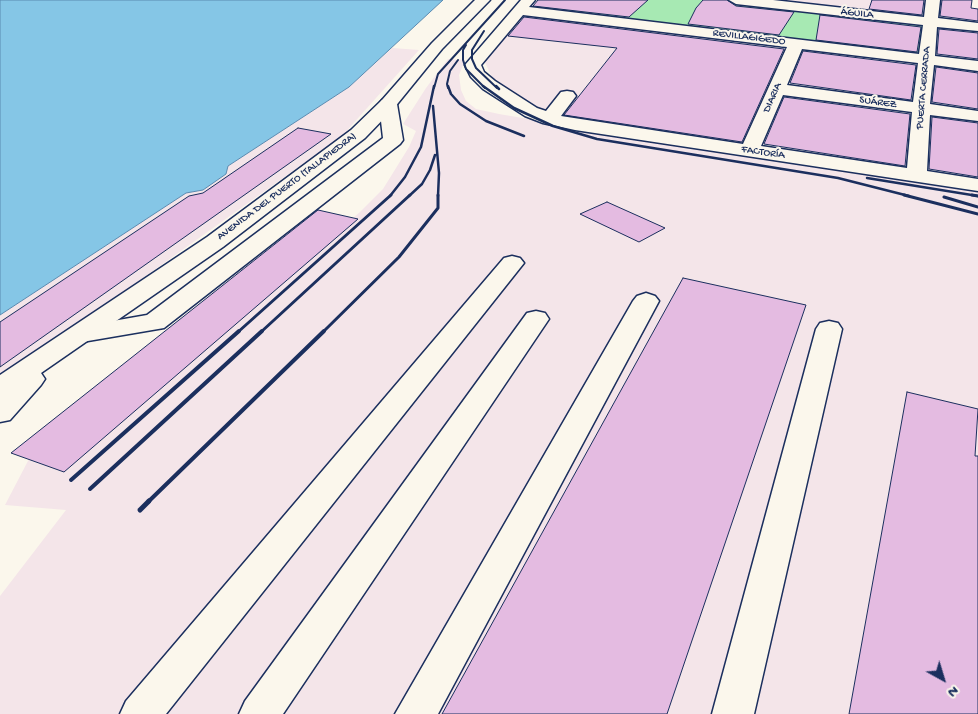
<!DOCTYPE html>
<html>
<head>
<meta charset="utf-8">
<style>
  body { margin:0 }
  #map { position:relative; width:978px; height:714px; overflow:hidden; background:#fbf7ec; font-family:"Gochi Hand",sans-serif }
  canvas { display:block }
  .north { position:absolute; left:918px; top:654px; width:50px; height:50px; -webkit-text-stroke:4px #fbf7ec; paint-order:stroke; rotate:141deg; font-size:14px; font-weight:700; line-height:20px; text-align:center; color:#1b2f5e }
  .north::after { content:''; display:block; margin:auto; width:18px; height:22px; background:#1b2f5e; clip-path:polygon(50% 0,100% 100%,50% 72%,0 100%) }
</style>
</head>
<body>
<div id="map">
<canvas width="978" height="714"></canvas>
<div class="north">N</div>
</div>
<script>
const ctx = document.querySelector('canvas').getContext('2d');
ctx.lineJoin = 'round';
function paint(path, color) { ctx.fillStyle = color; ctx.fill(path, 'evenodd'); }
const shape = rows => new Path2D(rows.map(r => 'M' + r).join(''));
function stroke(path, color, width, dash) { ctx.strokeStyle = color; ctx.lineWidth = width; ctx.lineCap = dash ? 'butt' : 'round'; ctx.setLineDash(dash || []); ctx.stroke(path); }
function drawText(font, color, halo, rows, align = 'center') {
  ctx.font = font + ' "Gochi Hand",sans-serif'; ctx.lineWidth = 4; ctx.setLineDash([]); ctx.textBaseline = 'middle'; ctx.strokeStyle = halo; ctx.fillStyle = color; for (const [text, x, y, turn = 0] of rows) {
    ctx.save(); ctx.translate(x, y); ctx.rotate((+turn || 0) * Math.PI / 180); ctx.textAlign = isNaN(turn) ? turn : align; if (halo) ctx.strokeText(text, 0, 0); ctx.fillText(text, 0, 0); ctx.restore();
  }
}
paint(shape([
  [767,0,922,0,918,16],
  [525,14,786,46,739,148,560,117,522,102,493,80,485,62],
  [392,48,419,50,342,136,0,380,0,315,186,193,203,190,226,174,228,166,349,87],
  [448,59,465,60,459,75,461,90,466,101,476,109,499,114,705,149,978,191,978,714,0,714,0,596,66,510,5,505,29,459,59,470,360,212,383,189,409,147,416,131,403,124,426,88]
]), '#f4e5e9');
paint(shape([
  [547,0,722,0,923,23,921,56,541,10]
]), '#a7e9b3');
const water = shape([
  [0,0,443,0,349,87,228,166,226,174,203,190,186,193,0,315,0,0]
]);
paint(water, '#85c6e6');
stroke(water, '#5b8ab0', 1);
const building = shape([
  [538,0,648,0,629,17,533,6,538,0],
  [703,0,727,0,736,6,794,12,779,35,688,24,696,8,703,0],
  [872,0,924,0,922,15,869,9,872,0],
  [942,0,972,0,971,8,978,9,978,21,940,16,942,0],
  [820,15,921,27,917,52,816,40,820,15],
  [524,17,784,49,742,142,564,115,617,48,508,36,524,17],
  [939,29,978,33,978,59,937,54,939,29],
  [803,51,916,65,911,100,790,83,803,51],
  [936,67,978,73,978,109,932,102,936,67],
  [784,97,910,114,905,166,764,144,784,97],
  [932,117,978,123,978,177,929,169,932,117],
  [298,128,331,134,0,367,0,322,189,196,203,193,298,128],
  [607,202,665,228,639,242,580,214,607,202],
  [318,210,358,219,64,472,11,453,318,210],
  [683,278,806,305,667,714,442,714,683,278],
  [907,392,978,409,975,456,978,456,978,714,849,714,907,392]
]);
paint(building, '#e4bbe1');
stroke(building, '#1b2f5e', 1);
const minor = shape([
  [521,0,535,0,529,7,919,54,923,25,736,4,729,0,773,0,924,17,926,0,940,0,938,18,978,23,978,31,937,27,935,56,978,61,978,71,934,65,930,104,978,111,978,121,930,115,927,171,978,179,978,191,575,130,543,123,525,116,483,89,471,77,465,65,521,0],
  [523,15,787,47,743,144,561,116,576,96,573,92,567,91,561,92,546,111,537,108,495,81,484,72,481,65,523,15],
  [802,49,918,63,913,102,787,85,802,49],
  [783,95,912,112,907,168,761,146,783,95],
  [388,99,394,100,397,104,403,140,400,144,164,328,82,342,73,340,69,334,73,328,147,315,383,138,379,104,382,100,388,99],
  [512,256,520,258,524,263,520,268,166,714,120,714,126,701,504,258,512,256],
  [646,293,655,296,659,301,438,714,395,714,633,301,637,296,646,293],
  [536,311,545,313,549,319,283,714,239,714,245,701,527,313,536,311],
  [829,321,838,323,842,329,754,714,712,714,816,329,820,323,829,321]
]);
const major = shape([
  [475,0,490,0,442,49,394,108,365,138,223,247,41,373,45,379,41,385,10,420,0,422,0,375,207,237,351,130,382,100,432,43,475,0]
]);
stroke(minor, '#1b2f5e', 3);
stroke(major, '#1b2f5e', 3);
paint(minor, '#fbf7ec');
paint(major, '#fbf7ec');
stroke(shape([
  [484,31,472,50,472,59,476,68,497,88],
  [466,45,463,50,463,60,466,69,485,88],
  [434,88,438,74,505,0],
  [448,88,447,84,450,71,458,60]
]), '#1b2f5e', 2);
stroke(shape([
  [448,86,451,94,460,104,486,121,524,136],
  [483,86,514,108,553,126,597,139,838,178,909,196],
  [496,86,499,89],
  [433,106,439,173,438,196],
  [867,178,978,196],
  [390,196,405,177,421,147,434,86],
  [409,196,422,184,430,170,435,155]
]), '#1b2f5e', 2.5);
stroke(shape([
  [904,195,978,214],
  [972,195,978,196],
  [944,197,978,207],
  [238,332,391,195],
  [261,332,410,195],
  [323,332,399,257,438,208,438,195]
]), '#1b2f5e', 3);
stroke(shape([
  [71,480,239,331],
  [90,489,262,331],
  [148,502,324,331]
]), '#1b2f5e', 4);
stroke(shape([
  [140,510,149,501]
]), '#1b2f5e', 5);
drawText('11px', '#1b2f5e', '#fbf7ec', [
  ["ÁGUILA",857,14,6],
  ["REVILLAGIGEDO",749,38,7],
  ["PUERTA CERRADA",924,88,-85],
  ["DIARIA",773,98,-66],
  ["SUÁREZ",878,103,8],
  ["FACTORÍA",763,153,8],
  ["AVENIDA DEL PUERTO (TALLAPIEDRA)",287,187,-37]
]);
</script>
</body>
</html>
